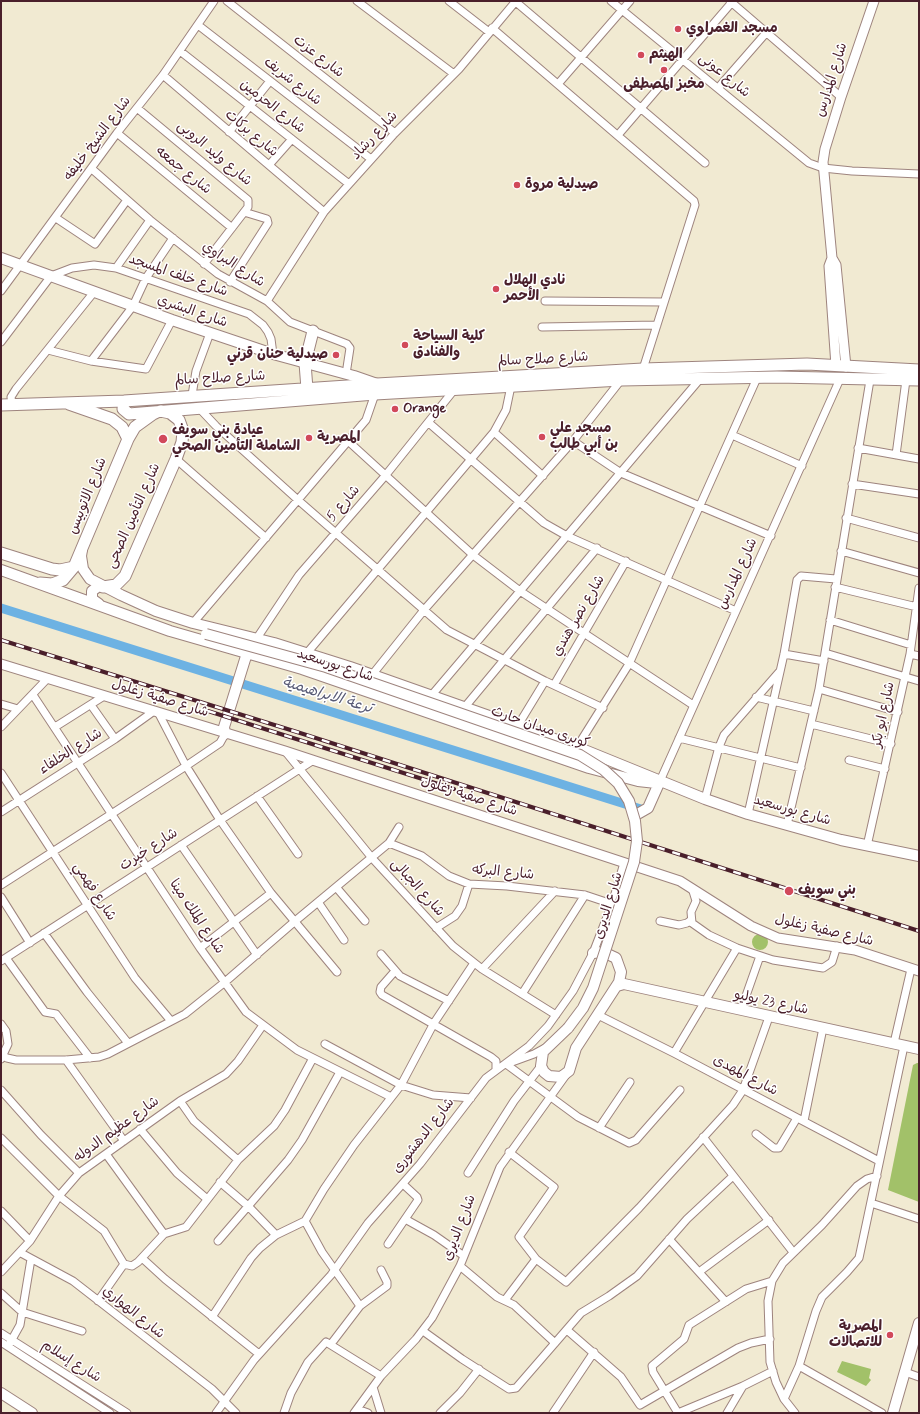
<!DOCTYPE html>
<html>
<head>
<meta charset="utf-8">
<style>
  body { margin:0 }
  #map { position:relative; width:920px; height:1414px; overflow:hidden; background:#f1ead2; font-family:Mynerve,sans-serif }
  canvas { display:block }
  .frame { position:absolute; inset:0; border:2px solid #4a1f2b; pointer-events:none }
</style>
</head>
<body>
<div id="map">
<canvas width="920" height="1414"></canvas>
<div class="frame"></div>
</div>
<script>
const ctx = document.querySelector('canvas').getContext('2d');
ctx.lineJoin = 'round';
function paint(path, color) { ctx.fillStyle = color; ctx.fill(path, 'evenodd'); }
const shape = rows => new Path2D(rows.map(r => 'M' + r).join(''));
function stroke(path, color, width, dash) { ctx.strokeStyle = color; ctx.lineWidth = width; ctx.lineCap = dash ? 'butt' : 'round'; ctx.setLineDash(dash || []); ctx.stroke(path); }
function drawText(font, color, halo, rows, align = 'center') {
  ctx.font = font + ' Mynerve,"Playpen Sans Arabic",sans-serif'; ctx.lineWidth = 3; ctx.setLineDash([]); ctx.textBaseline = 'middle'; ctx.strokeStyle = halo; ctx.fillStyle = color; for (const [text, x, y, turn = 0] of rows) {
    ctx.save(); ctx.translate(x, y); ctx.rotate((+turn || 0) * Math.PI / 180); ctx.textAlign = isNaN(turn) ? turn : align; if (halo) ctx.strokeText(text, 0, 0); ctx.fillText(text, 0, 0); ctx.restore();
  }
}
paint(shape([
  '752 942a8 8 0 1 1 16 0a8 8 0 1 1-16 0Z',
  [917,1063,919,1063,919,1202,888,1190,913,1065],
  [842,1361,871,1369,869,1378,871,1380,866,1386,837,1372]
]), '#a2c169');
stroke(shape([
  [1,608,644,810]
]), '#6db2e3', 9);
const minor = shape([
  [227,1,395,133],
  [357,1,454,74],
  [449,1,489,32],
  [611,1,809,163,823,168,852,171,919,174],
  [730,1,841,97],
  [516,2,705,163],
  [198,25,371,159],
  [492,28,694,201,695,205,643,369],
  [180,51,349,184],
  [163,75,324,212],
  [558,84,630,1],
  [718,88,766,33],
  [137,108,248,200,248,207,204,264],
  [229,132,270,81],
  [117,133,232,228],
  [618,135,733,1],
  [269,165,292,139],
  [92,169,150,220,218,274,267,301,290,322,347,344,350,348,346,374],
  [56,218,95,244,127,200],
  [116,268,150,220],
  [230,282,268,223,267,219,244,212],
  [1,291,117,133,163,75,214,1],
  [267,301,324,212,395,133,459,69,516,1],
  [545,301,664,302],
  [542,327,657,325],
  [1,342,51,276,72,268,94,265,116,268,249,314,263,325,268,332,271,339,273,354],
  [48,350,91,361,146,369,172,320],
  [91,361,133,306,146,278,173,238],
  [192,395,196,371,210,333],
  [12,404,11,397,16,389,94,292],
  [199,408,216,426,298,500,447,630,545,681,603,708],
  [429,423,544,523,567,536,736,611],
  [494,432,543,476],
  [732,435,802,466],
  [348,441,473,555,520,591,693,705],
  [573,441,621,473,771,536],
  [858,448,919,459],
  [896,455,906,380],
  [176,459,266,538],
  [852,484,919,494],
  [846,518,919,538],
  [841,551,919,573],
  [835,587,917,607],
  [830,620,911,645],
  [193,623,366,420,375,394],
  [257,638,299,575,385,476,454,390],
  [307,653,494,432,506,410,511,386],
  [825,653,919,681],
  [784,654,824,661],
  [910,654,919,656],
  [372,675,424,610,573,441,621,380],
  [554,685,626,561],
  [819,689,898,712],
  [33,695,200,948,246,1012,297,1050,391,1097],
  [431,696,700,379],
  [756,697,814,711],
  [1,704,18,709],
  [91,705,115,739],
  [464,708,597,548],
  [159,714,186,766,220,820,271,893,337,972],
  [811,724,891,744],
  [1,727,48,678],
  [55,727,104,696],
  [517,727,545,681],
  [679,738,801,768],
  [577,747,629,664,757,378],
  [285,751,372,858,453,946,482,969,556,1015],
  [849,760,885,769],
  [1,773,135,978,171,1021],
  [660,781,840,379],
  [257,796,298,854],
  [705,799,719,747,724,735,780,671],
  [1,812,115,739,154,711],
  [748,814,784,654,797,580,801,576,836,579],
  [787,825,819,689,870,380],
  [389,843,422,856,449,876,469,884,507,886,585,895,615,905],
  [181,845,257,955],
  [867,846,910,654,919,588],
  [1,885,186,766,220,743,225,734],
  [336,887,365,921],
  [692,888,696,901,691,912,692,923,709,935,737,948,773,960,823,968,832,962,837,946],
  [1,897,30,943],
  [318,902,344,940],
  [660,921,679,925,687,923,691,920],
  [436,928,455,916,462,906,469,884],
  [44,933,87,992,128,1043],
  [200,948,271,893],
  [381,954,400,976,449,1001],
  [6,958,45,1012,56,1014,90,1058],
  [1,961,312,761],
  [482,969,555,891],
  [395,971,381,987,380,992,382,995,491,1057,496,1061,496,1070],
  [522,994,585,895],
  [741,1010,760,956],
  [598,1015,674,1053,879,1161],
  [1,1024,6,1031,8,1044,1,1059],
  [894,1043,911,969],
  [325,1044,401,1085,433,1095,471,1098],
  [674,1053,737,948],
  [1,1055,7,1058,16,1060,66,1060,99,1057,108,1054,185,1014,225,982,294,922,389,843,399,827],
  [66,1060,124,1141],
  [512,1062,534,1054,545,1048],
  [506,1064,578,1117,629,1143,636,1140,680,1090],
  [1,1090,41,1135,79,1173],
  [180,1101,194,1121,238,1160],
  [804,1121,823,1028],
  [599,1128,630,1082],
  [140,1129,177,1173,207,1199],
  [756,1134,774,1148,779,1148,797,1118],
  [703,1137,793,1252],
  [1,1138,59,1196,104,1231,124,1264,132,1266,138,1262,164,1234,186,1227,238,1160,274,1126,285,1110,313,1058],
  [509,1152,554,1187,519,1237,536,1259,566,1282,639,1208,733,1105,743,1090,769,1017],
  [106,1154,164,1234],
  [468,1173,514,1101,541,1066],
  [220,1182,248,1206,276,1235],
  [871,1203,919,1219],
  [1,1211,30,1241],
  [405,1219,434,1235,464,1256],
  [305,1221,322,1252,360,1306,331,1344],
  [669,1239,726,1302],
  [218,1241,288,1160,302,1140,340,1072],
  [388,1244,418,1200,417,1197,403,1184],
  [21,1253,73,1281,212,1389,236,1413],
  [142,1258,165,1279,259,1354],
  [460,1266,497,1297,514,1305,555,1343],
  [1,1272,30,1241,59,1196,79,1173,180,1101,226,1074,238,1061,263,1025],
  [699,1272,769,1220],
  [1,1293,22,1312,82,1331],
  [505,1300,536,1259],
  [98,1301,124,1264],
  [360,1306,387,1286,387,1282,381,1270],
  [212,1317,251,1258,260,1248,276,1235,305,1221,324,1189,354,1145,401,1085,434,1023,474,963],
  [567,1330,621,1377,640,1405,738,1348,751,1343,770,1339],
  [423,1331,462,1359,509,1389,516,1388,581,1313,609,1296,637,1276,687,1219,733,1176],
  [1,1333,127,1413],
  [1,1342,110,1413],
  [10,1343,20,1325,31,1259],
  [799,1366,882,1413],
  [905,1372,919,1377],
  [373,1387,381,1413],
  [739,1388,773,1371],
  [784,1399,799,1366,816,1311,822,1297,847,1272,859,1258,904,1046],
  [357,1409,368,1413],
  [216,1413,254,1360,331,1275,368,1223,420,1164,486,1078,529,1046,548,1026,573,991,593,953,612,904,624,863],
  [284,1413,291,1393,308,1362,326,1342,381,1376],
  [354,1413,381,1376,416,1339,432,1318,460,1266,500,1167,566,1075],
  [440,1413,460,1393,479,1369],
  [553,1413,594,1352],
  [727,1413,743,1386,678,1413,653,1372,652,1366,684,1339,689,1325,746,1289,772,1281],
  [795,1413,784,1399,776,1382,770,1362,768,1301,772,1281,783,1263,822,1225,857,1186,867,1179,877,1176]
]);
const tertiary = shape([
  [832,258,829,266,836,366],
  [846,367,836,265,832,258,823,162,825,149,841,97,874,1],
  [1,664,285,751,680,881,751,926,778,938,855,950,919,971]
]);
const secondary = shape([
  [1,258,172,320,273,354,354,376,377,384],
  [82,550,81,556,83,569,90,579,121,595,156,611,193,623,274,643,350,667,577,747,705,799,748,814,841,840,919,856],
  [1,570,170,631,302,669,589,768,638,781,656,783],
  [99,604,92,599,92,591,99,586,103,587],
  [225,734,224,727,247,653],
  [634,816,648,808,660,781],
  [617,986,624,984,919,1049],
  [568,1028,543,1052,541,1066,544,1072,549,1076,561,1077,569,1071,576,1048,619,982,621,972,616,958,603,952,593,953],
  [1,1393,32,1413],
  [893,1413,919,1323]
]);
const primary = shape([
  [307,389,305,363,313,331],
  [124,401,123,409,129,414,375,394,621,380,777,377,919,380],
  [69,404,112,419,122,427,128,439],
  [1,405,124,401,377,384,643,369,807,364,919,370],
  [1,553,52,569,60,570,74,567],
  [40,583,52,584,63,580,74,567,128,439,135,427,153,414,160,411,170,413,179,420,183,431,182,442,176,459,125,576,116,585,103,587]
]);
stroke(minor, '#9e847e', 9);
stroke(tertiary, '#9e847e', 11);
stroke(secondary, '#9e847e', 12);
stroke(primary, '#9e847e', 13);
stroke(minor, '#fff', 7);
stroke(tertiary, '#fff', 9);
stroke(secondary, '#fff', 10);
stroke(primary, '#fff', 11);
const rail = shape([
  [1,640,297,732,919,931],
  [208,711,454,789]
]);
stroke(rail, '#4a1f2b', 4);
stroke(rail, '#fff', 2.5, [8]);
const secondaryBridge = shape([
  [206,634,326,667,580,755,604,770,618,783,629,801,635,821,637,841,634,862,593,988,583,1008,568,1028]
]);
stroke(secondaryBridge, '#9e847e', 12, []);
stroke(secondaryBridge, '#fff', 10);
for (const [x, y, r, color] of [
  [678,29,4,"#d1495b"],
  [641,55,4,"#d1495b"],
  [664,70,4,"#d1495b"],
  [517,185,4,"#d1495b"],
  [496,289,4,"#d1495b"],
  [405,345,4,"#d1495b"],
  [336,355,4,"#d1495b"],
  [395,409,4,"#d1495b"],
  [542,437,4,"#d1495b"],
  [309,438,4,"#d1495b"],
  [163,439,5,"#d1495b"],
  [789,891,5,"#d1495b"],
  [890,1335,4,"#d1495b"]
]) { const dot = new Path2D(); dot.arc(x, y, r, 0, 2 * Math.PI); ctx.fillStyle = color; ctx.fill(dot); stroke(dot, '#fff', 1.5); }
drawText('bold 14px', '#4a1f2b', '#fff', [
  ["مسجد الغمراوي",686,29],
  ["الهيثم",649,55],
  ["مخبز المصطفى",664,85,"center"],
  ["صيدلية مروة",525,185],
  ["نادي الهلال",504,281],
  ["الأحمر",504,297],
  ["كلية السياحة",413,337],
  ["والفنادق",413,353],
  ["صيدلية حنان قرني",328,355,"right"],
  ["Orange",403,409],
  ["مسجد علي",550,429],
  ["بن أبي طالب",550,445],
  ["عيادة بني سويف",172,431],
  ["الشاملة التأمين الصحي",172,447],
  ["المصرية",317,438],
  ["بني سويف",798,891],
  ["المصرية",882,1327,"right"],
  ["للاتصالات",882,1343,"right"]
], 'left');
drawText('14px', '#4a1f2b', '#fff', [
  ["شارع عزت",318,57,38],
  ["شارع عونى",724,76,39],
  ["شارع المدارس",832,80,-72],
  ["شارع شريف",292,82,38],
  ["شارع الحرمين",272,107,38],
  ["شارع بركات",251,134,40],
  ["شارع رشاد",375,136,-47],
  ["شارع الشيخ خليفه",98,139,-53],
  ["شارع وليد الروبى",214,154,40],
  ["شارع جمعه",183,171,39],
  ["شارع البراوي",233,265,33],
  ["شارع خلف المسجد",178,276,19],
  ["شارع البشري",192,312,19],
  ["شارع صلاح سالم",543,360,-3],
  ["شارع صلاح سالم",220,379,-3],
  ["شارع الاتوبيس",88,496,-68],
  ["شارع 5",344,504,-49],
  ["شارع التأمين الصحى",134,516,-66],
  ["شارع المدارس",738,574,-65],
  ["شارع نصر هندي",579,616,-60],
  ["شارع بورسعيد",335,666,18],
  ["شارع صفية زغلول",160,699,17],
  ["شارع ابو بكر",884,715,-78],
  ["كوبرى ميدان حارث",540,728,19],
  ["شارع الخلفاء",71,752,-33],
  ["شارع صفية زغلول",469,797,18],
  ["شارع بورسعيد",792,811,16],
  ["شارع خيرت",149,850,-33],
  ["شارع البركه",503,873,5],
  ["شارع الجبالى",417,888,48],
  ["شارع فهمي",94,892,57],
  ["شارع الديرى",609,906,-73],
  ["شارع الملك مينا",196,917,56],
  ["شارع صفية زغلول",824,931,13],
  ["شارع 23 يوليو",771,1003,12],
  ["شارع المهدى",745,1076,28],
  ["شارع عظيم الدوله",117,1130,-36],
  ["شارع الدهشورى",424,1136,-52],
  ["شارع الديرى",460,1228,-69],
  ["شارع الهواري",133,1313,39],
  ["شارع إسلام",71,1362,32]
]);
drawText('italic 15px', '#585a75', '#fff', [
  ["ترعة الابراهيمية",327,696,17]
]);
</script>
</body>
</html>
